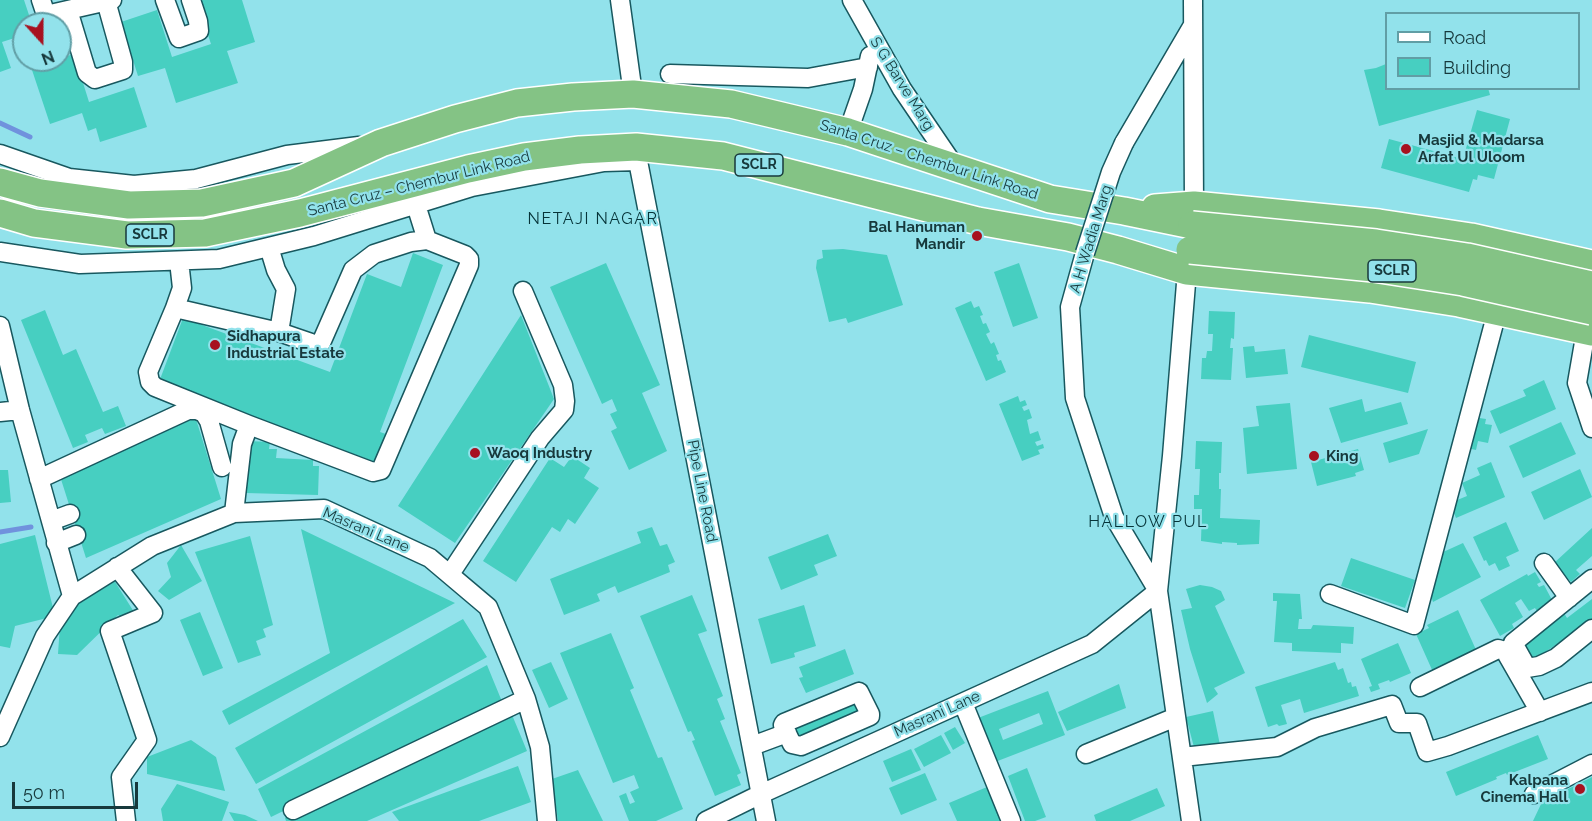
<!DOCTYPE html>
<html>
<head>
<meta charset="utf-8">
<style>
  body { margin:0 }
  #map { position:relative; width:1592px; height:821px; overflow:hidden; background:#92e2eb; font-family:Raleway,sans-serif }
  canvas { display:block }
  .legend { position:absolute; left:1385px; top:12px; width:195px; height:78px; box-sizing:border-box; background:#92e2eb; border:2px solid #619ea5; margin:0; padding:8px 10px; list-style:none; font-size:18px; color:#17393c }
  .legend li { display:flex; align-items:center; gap:12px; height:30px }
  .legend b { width:30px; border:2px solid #619ea5 }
  .north { position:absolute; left:12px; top:12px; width:60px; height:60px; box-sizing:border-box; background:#92e2eb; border:2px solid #619ea5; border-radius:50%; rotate:159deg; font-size:16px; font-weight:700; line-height:24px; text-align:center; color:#17393c }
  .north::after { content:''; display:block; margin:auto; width:21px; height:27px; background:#a7111f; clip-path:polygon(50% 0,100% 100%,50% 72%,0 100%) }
  .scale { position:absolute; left:12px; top:782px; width:126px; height:27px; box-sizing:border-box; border:3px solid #17393c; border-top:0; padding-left:8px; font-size:18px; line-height:21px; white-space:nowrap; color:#17393c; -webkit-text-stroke:4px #92e2eb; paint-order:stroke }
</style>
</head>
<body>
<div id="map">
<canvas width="1592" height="821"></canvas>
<ul class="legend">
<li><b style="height:8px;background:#fff"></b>Road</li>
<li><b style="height:16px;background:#47cfc1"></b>Building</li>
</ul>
<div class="north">N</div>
<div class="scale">50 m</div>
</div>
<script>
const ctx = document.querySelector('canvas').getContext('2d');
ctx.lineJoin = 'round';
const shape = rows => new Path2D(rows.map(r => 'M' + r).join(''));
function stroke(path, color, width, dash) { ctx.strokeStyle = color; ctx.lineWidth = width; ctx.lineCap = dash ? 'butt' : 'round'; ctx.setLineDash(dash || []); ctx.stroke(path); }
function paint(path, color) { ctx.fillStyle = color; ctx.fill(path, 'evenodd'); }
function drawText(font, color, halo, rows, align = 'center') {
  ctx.font = font + ' Raleway,sans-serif'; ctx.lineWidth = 4.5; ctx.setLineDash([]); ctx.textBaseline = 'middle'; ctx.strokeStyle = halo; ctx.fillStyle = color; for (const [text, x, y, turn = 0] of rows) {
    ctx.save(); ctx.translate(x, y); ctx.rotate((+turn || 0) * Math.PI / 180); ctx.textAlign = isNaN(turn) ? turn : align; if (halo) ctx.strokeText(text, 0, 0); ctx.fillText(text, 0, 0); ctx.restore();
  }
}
stroke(shape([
  [0,123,30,137],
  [0,532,31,527]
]), '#7092dd', 5);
paint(shape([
  [0,0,24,0,32,24,24,24,24,35,2,42,11,68,0,72],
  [203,0,242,0,255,42,227,51,238,83,176,103,165,68,138,76,121,22,157,10,172,57,211,44,197,2],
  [74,54,89,102,134,87,147,127,100,142,96,128,88,131,82,113,50,124,31,67,53,60,60,60,60,58],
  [1386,64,1386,88,1488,88,1490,95,1379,126,1364,70,1376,68],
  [1477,110,1510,119,1494,179,1478,175,1477,180,1473,179,1469,192,1381,168,1389,139,1463,159],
  [843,249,887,255,903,305,848,323,846,318,829,322,816,268,817,260,823,258,822,250],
  [413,253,443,265,380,432,389,435,378,463,159,382,183,318,330,372,367,274,401,287],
  [606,263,660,385,642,393,667,451,629,470,611,431,617,428,610,414,617,411,612,399,602,404,550,287],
  [1019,263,1038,318,1013,327,994,272],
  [971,301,974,308,979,306,983,315,980,316,983,324,986,323,990,332,986,334,991,344,994,342,999,354,996,355,998,361,1001,360,1006,372,986,381,955,308],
  [45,310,63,355,76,349,103,412,118,406,126,426,105,434,102,428,85,435,88,442,73,448,21,320],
  [1209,311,1235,312,1234,339,1231,338,1230,348,1233,348,1231,380,1201,379,1202,358,1206,358,1207,351,1212,351,1213,334,1208,334],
  [521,315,554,399,455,543,398,506],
  [1309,335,1416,362,1408,393,1301,367],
  [1254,346,1255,352,1285,349,1288,374,1246,378,1243,347],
  [1544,380,1556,409,1500,434,1490,411,1526,396,1523,390],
  [1018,396,1020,402,1025,400,1027,405,1022,407,1024,411,1029,409,1032,418,1027,420,1030,434,1038,431,1041,440,1035,442,1037,446,1043,444,1044,448,1038,450,1040,454,1022,461,999,404],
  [1362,399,1365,412,1401,402,1408,424,1341,443,1329,408],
  [1290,403,1297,469,1247,474,1243,428,1259,426,1256,406],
  [195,416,221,499,86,558,59,473],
  [1473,417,1486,419,1485,424,1492,425,1488,443,1478,441,1476,450,1467,448],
  [1561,422,1576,454,1523,478,1509,446],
  [1428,429,1419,454,1389,463,1383,443],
  [248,441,270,442,269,449,277,449,276,458,313,460,313,466,319,466,318,495,246,493],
  [1196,441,1222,442,1221,473,1219,473,1219,489,1221,489,1220,518,1260,520,1259,544,1237,545,1237,543,1222,542,1222,544,1201,541,1202,509,1194,509,1194,495,1199,495,1200,469,1195,469],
  [1358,449,1364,470,1355,473,1356,476,1317,486,1311,462],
  [572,456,590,468,584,478,599,488,575,524,568,519,560,532,552,527,516,582,483,561,550,458,564,467],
  [1491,462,1505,497,1456,518,1450,503,1467,496,1462,483,1480,475,1477,468],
  [1580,469,1592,497,1544,520,1531,492],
  [0,470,8,470,11,502,0,503],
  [1506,522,1519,551,1506,557,1510,566,1499,571,1495,563,1489,566,1486,560,1484,561,1473,537],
  [652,527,660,546,667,544,675,562,668,565,670,572,618,593,615,586,597,594,600,601,564,615,550,579,641,543,637,532],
  [1592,528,1592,556,1576,570,1580,574,1571,582,1554,563],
  [301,529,455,603,229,725,222,711,330,653],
  [828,534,837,556,814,565,818,575,781,590,768,557],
  [35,535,55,616,15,626,10,648,0,646,0,544],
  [250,536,273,625,263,629,266,637,256,641,261,655,238,663,195,552],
  [1463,543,1481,577,1433,602,1431,596,1433,583,1441,553],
  [181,545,202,581,169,600,158,591,171,577,167,563],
  [1351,558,1415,580,1405,608,1341,586],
  [1535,572,1541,582,1537,584,1539,587,1544,585,1552,600,1543,605,1545,609,1538,613,1535,608,1529,611,1521,599,1515,603,1523,617,1512,624,1514,628,1500,636,1480,600,1527,574,1528,576],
  [112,577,134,612,124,619,118,615,77,655,58,654,60,625,88,592],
  [1200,585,1212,587,1221,591,1225,600,1215,606,1245,673,1214,688,1218,694,1207,703,1190,649,1181,610,1192,608,1186,589],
  [1273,593,1300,594,1302,619,1299,619,1298,629,1311,629,1313,625,1354,627,1353,644,1341,643,1341,653,1292,651,1292,643,1274,642,1277,601,1273,601],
  [692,595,707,631,698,634,723,696,717,699,725,719,720,721,741,773,737,775,741,785,715,796,692,741,695,740,691,731,688,732,640,616],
  [1592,599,1592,620,1532,661,1520,646,1564,613,1567,618],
  [804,605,816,646,794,653,795,657,771,664,758,619],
  [1458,610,1477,652,1433,672,1416,634,1429,628,1427,625],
  [200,612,223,668,203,676,180,620],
  [463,619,487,657,256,784,235,748],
  [611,633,634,688,630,690,658,758,662,757,683,809,656,821,629,821,619,796,626,793,630,804,635,802,630,792,639,788,634,775,613,783,560,653],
  [1398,643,1411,673,1390,682,1389,680,1378,684,1380,689,1371,692,1369,687,1372,686,1361,659],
  [845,649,854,674,806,693,799,678,803,677,799,667],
  [551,662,568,699,549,708,532,670],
  [1335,662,1338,670,1343,668,1348,683,1351,682,1352,687,1356,686,1359,696,1304,713,1300,699,1281,705,1287,724,1279,726,1277,724,1268,727,1255,687],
  [487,665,503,704,271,817,258,789],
  [1119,684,1126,708,1067,731,1058,712],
  [1048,691,1065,735,995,762,978,718],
  [1039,713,1043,724,1003,740,999,729],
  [858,693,868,715,796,739,787,724],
  [510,710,527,751,367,821,286,821,285,818],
  [1213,711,1220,745,1195,751,1186,717],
  [955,727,965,743,953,750,944,733],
  [941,735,951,753,924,767,914,749],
  [1538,735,1548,759,1507,775,1506,773,1496,777,1497,779,1456,796,1446,772],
  [191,740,216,757,225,791,147,774,147,757],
  [911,749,921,770,892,782,883,761],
  [518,766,531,802,479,821,399,821,392,812],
  [1027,768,1046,817,1035,821,1025,821,1008,776],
  [578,770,603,821,558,821,552,779],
  [925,773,937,800,901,815,889,788],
  [1592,777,1592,821,1533,821,1542,802],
  [177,784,229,802,222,821,163,821,161,809],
  [987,787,1001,821,957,821,949,803],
  [1157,788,1165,806,1130,821,1096,821,1094,815],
  [229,812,245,815,258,821,234,821]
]), '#47cfc1');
const minor = shape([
  [41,0,46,15,112,0],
  [165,0,179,38,199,31,198,21,191,0],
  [620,0,633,94],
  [852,0,902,89,955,167],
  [1193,0,1194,205],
  [68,10,87,73,95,79,123,70,123,62,106,1],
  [670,74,808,78,868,67],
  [848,132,863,89,870,56],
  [1124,143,1193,25],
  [0,154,69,178,134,185,196,179,287,155,359,146],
  [638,161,766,821],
  [416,205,427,240],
  [427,240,465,255,469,259,469,265,381,470,373,472,249,425,155,387,150,382,148,372,175,308,279,332,314,344,321,343,353,270,374,254,411,242,427,240],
  [269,247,276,270,286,289,279,332],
  [0,252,80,264,219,259,314,236,472,187,604,162,638,161,636,149],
  [1085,253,1070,307,1075,398,1114,517,1158,591],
  [1187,271,1172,456,1158,591,1191,821],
  [175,308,182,288,179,261],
  [0,326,20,410,72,596],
  [1586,331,1577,383,1592,428],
  [0,412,20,410],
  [39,479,188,410,197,410,204,413,209,421,222,467],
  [234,513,242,444,249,425],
  [51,521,70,514],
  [56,543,76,535],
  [1544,563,1569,598],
  [117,567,153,613,110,631,147,740,121,777,126,821],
  [450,574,540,438,564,410,565,401,563,385,523,291],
  [1592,579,1513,643,1527,668,1539,666,1556,658,1592,629],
  [1330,594,1414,625,1497,312],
  [1420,687,1498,649,1505,651,1540,712],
  [859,692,870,714,870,716,801,746,792,744,783,725,784,723,859,692],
  [963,703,1011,821],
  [0,737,45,636,72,596,152,546,234,513,324,509,430,558,488,607,526,699,540,747,547,821],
  [752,746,787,733],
  [1086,754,1176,717],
  [1182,757,1277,747,1315,728,1392,705,1399,723,1417,723,1427,752,1448,746,1592,692],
  [1534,794,1592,764],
  [293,810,526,699],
  [706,821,761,794,1092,644,1158,591]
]);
const highway = shape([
  [0,182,40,193,129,205,202,203,294,183,381,143,455,119,517,103,573,97,633,94,731,104,848,132,1050,199,1124,211,1192,225],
  [1155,208,1194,205,1379,223,1471,237,1592,264],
  [0,213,34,223,127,235,205,233,300,213,468,169,524,157,580,150,636,147,723,156,978,221,1068,237,1118,250,1187,271,1370,289,1459,303,1592,332]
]);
stroke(minor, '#18585f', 21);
stroke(highway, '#fff', 30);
stroke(minor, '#fff', 18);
stroke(highway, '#84c385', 27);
const minorBridge = shape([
  [1085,253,1111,172,1124,143]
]);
const highwayBridge = shape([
  [1192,225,1376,243,1467,257,1592,285],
  [1190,250,1373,268,1463,282,1592,311]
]);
stroke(minorBridge, '#18585f', 21, []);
stroke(highwayBridge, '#fff', 30, []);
stroke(minorBridge, '#fff', 18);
stroke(highwayBridge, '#84c385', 27);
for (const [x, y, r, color] of [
  [1406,149,6,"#a7111f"],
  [977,236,6,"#a7111f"],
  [215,345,6,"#a7111f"],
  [475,453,6,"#a7111f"],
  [1314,456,6,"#a7111f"],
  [1580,789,6,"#a7111f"]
]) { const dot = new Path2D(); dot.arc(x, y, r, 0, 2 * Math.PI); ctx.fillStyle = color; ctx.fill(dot); stroke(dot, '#92e2eb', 2); }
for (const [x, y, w] of [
  [759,165,48],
  [150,235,48],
  [1392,271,48]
]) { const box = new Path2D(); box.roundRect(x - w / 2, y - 11, w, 22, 4.5); ctx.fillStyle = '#92e2eb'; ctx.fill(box); stroke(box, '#17393c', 1.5); }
drawText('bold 14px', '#17393c', null, [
  ["SCLR",759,165],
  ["SCLR",150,235],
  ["SCLR",1392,271]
]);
drawText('15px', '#17393c', '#92e2eb', [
  ["S G Barve Marg",902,84,58],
  ["Santa Cruz – Chembur Link Road",929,160,18],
  ["Santa Cruz – Chembur Link Road",419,184,-14],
  ["A H Wadia Marg",1091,239,-73],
  ["Pipe Line Road",702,491,79],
  ["Masrani Lane",366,530,23],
  ["Masrani Lane",937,714,-24]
]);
drawText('bold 15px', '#17393c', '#92e2eb', [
  ["Masjid & Madarsa",1418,140],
  ["Arfat Ul Uloom",1418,157],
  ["Bal Hanuman",965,227,"right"],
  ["Mandir",965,244,"right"],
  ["Sidhapura",227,336],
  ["Industrial Estate",227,353],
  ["Waoq Industry",487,453],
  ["King",1326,456],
  ["Kalpana",1568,780,"right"],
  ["Cinema Hall",1568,797,"right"]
], 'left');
ctx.letterSpacing = '1.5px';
drawText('16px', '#063439', '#92e2eb', [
  ["NETAJI NAGAR",593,219],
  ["HALLOW PUL",1148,522]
]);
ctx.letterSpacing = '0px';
</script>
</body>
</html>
